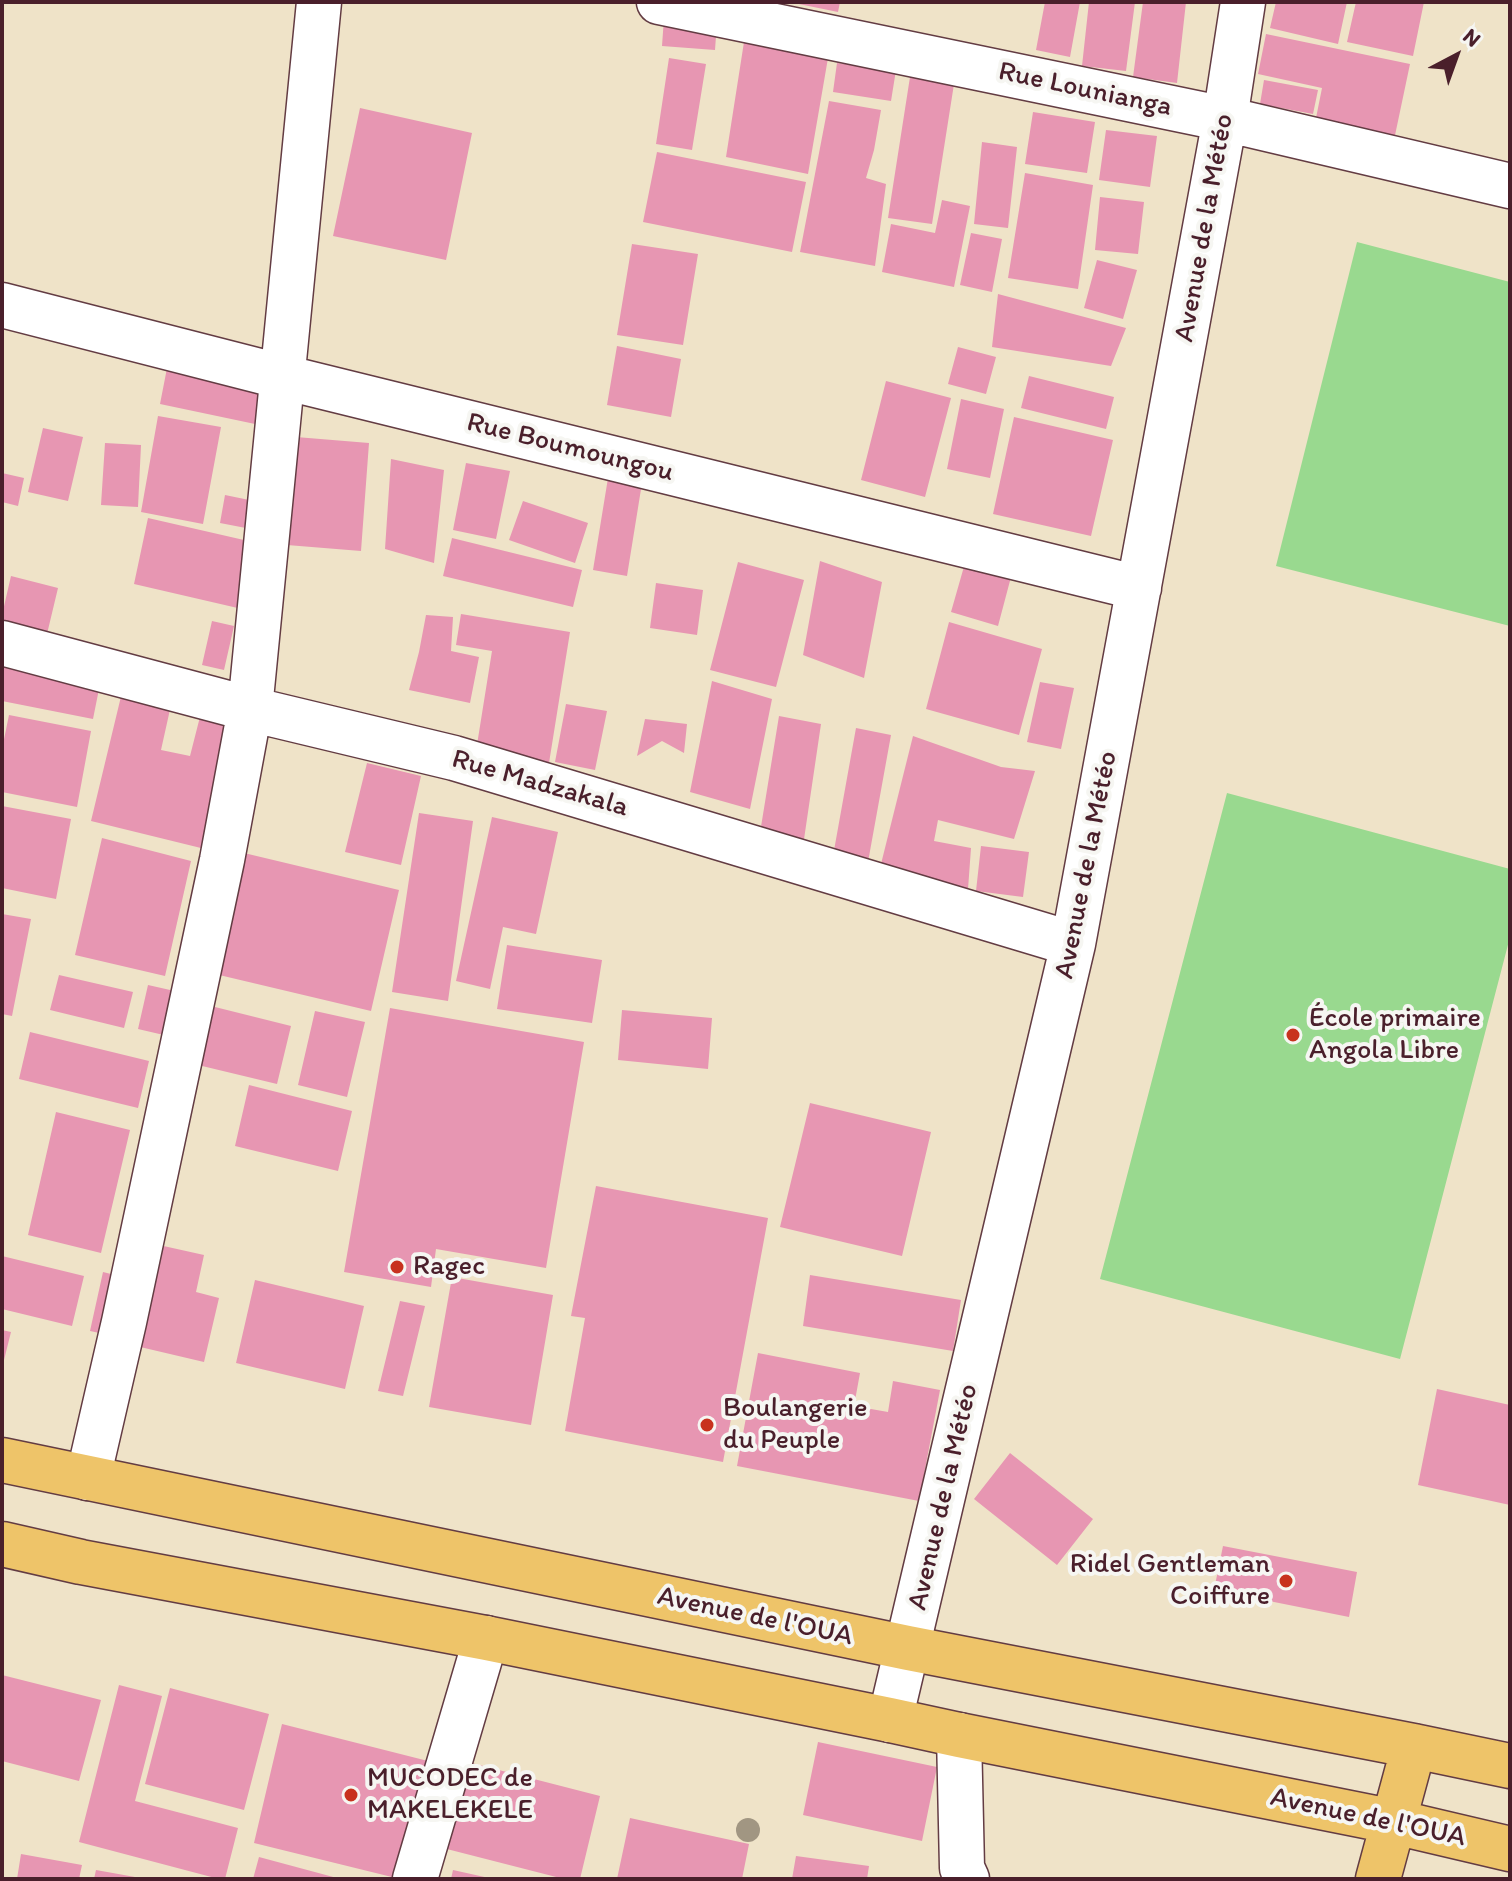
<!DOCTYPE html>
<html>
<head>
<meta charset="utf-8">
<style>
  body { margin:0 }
  #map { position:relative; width:1512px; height:1881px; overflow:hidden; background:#efe3c8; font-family:Itim,sans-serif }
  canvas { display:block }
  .frame { position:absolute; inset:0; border:4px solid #4a1f2b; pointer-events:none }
  .north { position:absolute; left:1416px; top:16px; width:80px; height:80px; -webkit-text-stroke:6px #f6f6f2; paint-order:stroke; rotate:41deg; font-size:22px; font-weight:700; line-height:32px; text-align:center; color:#4a1f2b }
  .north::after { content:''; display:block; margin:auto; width:28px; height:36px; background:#4a1f2b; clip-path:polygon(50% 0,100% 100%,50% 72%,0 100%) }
</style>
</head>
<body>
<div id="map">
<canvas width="1512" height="1881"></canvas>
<div class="frame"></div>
<div class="north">N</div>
</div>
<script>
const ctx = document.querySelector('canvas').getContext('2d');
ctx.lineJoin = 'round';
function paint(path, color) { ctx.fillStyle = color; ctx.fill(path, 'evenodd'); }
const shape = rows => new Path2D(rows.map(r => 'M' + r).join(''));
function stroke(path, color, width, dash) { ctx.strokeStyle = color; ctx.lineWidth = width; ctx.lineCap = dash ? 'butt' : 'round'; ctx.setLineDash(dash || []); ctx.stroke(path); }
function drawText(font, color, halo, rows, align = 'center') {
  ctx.font = font + ' Itim,sans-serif'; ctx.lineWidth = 8; ctx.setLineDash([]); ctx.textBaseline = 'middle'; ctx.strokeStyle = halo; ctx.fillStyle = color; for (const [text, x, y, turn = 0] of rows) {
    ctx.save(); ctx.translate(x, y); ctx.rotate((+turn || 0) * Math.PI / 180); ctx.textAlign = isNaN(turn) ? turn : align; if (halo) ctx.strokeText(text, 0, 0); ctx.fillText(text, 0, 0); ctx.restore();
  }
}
paint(shape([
  [1357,242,1510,282,1510,626,1276,566],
  [1227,793,1510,869,1510,937,1400,1359,1100,1279]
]), '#99d98f');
paint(shape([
  [794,2,840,2,838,12,794,3],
  [1045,2,1080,2,1070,57,1036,50],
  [1089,2,1135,2,1126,71,1082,66],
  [1143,2,1186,2,1177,83,1133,77],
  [1276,2,1347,2,1338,44,1270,28],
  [1356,2,1424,2,1413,56,1347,42],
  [664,18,717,22,715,50,662,46],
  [1266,34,1410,64,1394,140,1315,123,1322,88,1258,74],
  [744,42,828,58,808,174,726,157],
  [669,58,706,64,692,150,656,144],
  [837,63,896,70,891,101,833,92],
  [910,77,954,84,932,224,888,218],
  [1264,80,1318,90,1313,114,1260,104],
  [829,101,881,110,874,150,866,178,886,184,875,266,800,252],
  [360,108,472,133,446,260,333,236],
  [1033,112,1095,122,1087,173,1025,164],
  [1106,130,1157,136,1150,187,1099,180],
  [982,142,1017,147,1008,228,974,224],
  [657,152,806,182,792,252,643,222],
  [1025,173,1093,185,1078,289,1008,278],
  [1100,197,1144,202,1138,254,1095,250],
  [942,200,970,206,954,287,882,272,891,224,935,233],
  [971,233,1002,239,992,292,960,285],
  [632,244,698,254,683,345,617,335],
  [1097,260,1137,270,1123,319,1084,308],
  [998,294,1126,328,1111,366,992,347],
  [617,346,681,359,671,417,607,405],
  [958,347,996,357,986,394,948,384],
  [168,363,264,383,255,424,160,404],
  [1029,376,1114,397,1106,429,1021,408],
  [886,381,951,398,925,497,861,480],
  [961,399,1004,409,990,478,947,469],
  [158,416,221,427,203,524,141,512],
  [1014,417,1113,440,1091,536,993,514],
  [43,428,83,437,68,501,28,492],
  [296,437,369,443,361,551,287,545],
  [105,443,141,445,138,507,101,505],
  [391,459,444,470,434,563,385,549],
  [466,463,510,471,496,539,453,530],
  [2,473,24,478,18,506,2,502],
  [608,478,642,483,627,576,593,570],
  [225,495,254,501,251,529,220,523],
  [523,501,588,523,575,563,509,540],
  [148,518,257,543,242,609,134,584],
  [452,538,582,570,573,607,443,576],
  [820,561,882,582,864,678,803,655],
  [738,562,804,580,776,687,710,670],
  [965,563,1011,577,998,626,951,612],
  [11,576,58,588,47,634,2,624,2,615],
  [656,583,703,590,697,635,650,628],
  [461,614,570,632,549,763,476,751,492,651,456,645],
  [426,615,453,617,451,651,479,657,470,703,409,690,419,652],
  [212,621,234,626,224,670,202,665],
  [949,622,1042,649,1019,735,926,709],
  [3,665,100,684,93,719,2,701],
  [712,681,772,699,750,809,690,792],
  [1040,682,1074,688,1061,749,1027,742],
  [124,684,173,696,161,750,190,756,203,705,237,713,205,849,91,821],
  [566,704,607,711,595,770,555,762],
  [9,715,91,731,77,807,2,792,2,749],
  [779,716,821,724,803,846,759,839],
  [645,719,687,724,684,753,662,741,637,756],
  [856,728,891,735,868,862,833,856],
  [913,736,1001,767,1035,771,1014,839,938,820,934,841,971,848,967,903,877,880],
  [367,763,421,776,401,865,345,852],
  [2,806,71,819,56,899,2,888],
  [419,813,473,821,448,1001,392,992],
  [492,817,558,832,536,934,503,927,490,989,456,981],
  [102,838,191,861,165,976,75,955],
  [981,846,1029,852,1023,897,976,891],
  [244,853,399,890,371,1011,215,974],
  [2,914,31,919,12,1016,2,1014],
  [507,945,602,960,592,1023,497,1009],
  [59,975,133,992,124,1028,50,1010],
  [148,985,179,992,168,1036,138,1029],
  [211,1006,291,1026,277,1084,198,1065],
  [390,1008,584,1042,546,1268,436,1249,431,1287,344,1272],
  [622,1010,712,1018,708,1069,618,1060],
  [315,1011,365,1022,347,1097,298,1085],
  [30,1032,149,1061,138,1108,19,1079],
  [249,1085,352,1111,338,1171,235,1146],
  [810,1103,931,1132,902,1256,780,1227],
  [56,1112,130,1130,101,1253,28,1235],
  [596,1186,768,1218,723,1462,565,1431,585,1318,571,1316],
  [159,1245,204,1255,196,1292,219,1298,204,1362,136,1346],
  [2,1256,84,1276,72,1326,2,1309],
  [103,1272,123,1277,109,1335,90,1331],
  [810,1275,961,1300,953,1351,803,1326],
  [452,1277,553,1295,531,1425,429,1407],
  [255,1280,364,1306,345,1389,236,1363],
  [400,1301,425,1306,403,1396,378,1391],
  [2,1330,11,1332,3,1364,2,1364],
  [758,1353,860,1373,854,1406,888,1412,893,1381,940,1390,919,1501,737,1466],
  [1437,1389,1510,1405,1510,1505,1418,1485],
  [1010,1453,1093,1519,1057,1565,974,1499],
  [1223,1546,1357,1572,1349,1617,1214,1590],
  [2,1675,101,1700,79,1781,2,1761],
  [119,1685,162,1696,135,1801,238,1828,225,1879,219,1879,79,1842],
  [170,1688,269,1714,244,1810,145,1784],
  [282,1724,428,1761,400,1879,254,1843],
  [818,1742,937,1767,922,1841,803,1815],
  [460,1760,600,1796,580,1879,564,1879,439,1847],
  [630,1818,749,1844,742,1879,617,1879],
  [21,1854,82,1865,79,1879,17,1879],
  [796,1856,869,1866,867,1879,792,1879],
  [259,1857,337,1878,337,1879,253,1879],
  [96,1870,135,1877,135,1879,94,1879],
  [453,1870,489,1878,489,1879,451,1879]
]), '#e796b2');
const minor = shape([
  [659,2,1225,119,1510,186],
  [2,305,283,377,1139,588],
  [2,643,250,709,454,758,1073,944],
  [88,1478,124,1322,222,860,250,709,319,2],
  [890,1720,1073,944,1225,119,1243,2],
  [959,1735,962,1868,967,1879],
  [415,1879,486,1638]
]);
const major = shape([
  [2,1460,908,1648,1414,1746,1510,1766],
  [2,1544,81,1562,486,1638,890,1720,959,1735,1395,1822,1510,1849],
  [1378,1879,1414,1746]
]);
stroke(minor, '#633c43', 47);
stroke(major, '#633c43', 47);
stroke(minor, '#fff', 44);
stroke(major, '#eec469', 44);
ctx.fillStyle = '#a19682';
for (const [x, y] of [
  [748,1830]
]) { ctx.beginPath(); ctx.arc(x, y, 12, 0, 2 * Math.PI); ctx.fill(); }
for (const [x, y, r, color] of [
  [1293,1035,8,"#c8321e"],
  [397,1267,8,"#c8321e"],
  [707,1425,8,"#c8321e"],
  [1286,1581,8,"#c8321e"],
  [351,1795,8,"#c8321e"]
]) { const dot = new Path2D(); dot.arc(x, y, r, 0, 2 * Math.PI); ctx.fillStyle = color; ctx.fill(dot); stroke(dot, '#f6f6f2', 3); }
drawText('28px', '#4a1f2b', '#f6f6f2', [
  ["Rue Lounianga",1085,90,12],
  ["Avenue de la Météo",1205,228,-80],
  ["Rue Boumoungou",570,448,14],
  ["Rue Madzakala",540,784,16],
  ["Avenue de la Météo",1087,865,-79],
  ["Avenue de la Météo",944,1497,-77],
  ["Avenue de l'OUA",755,1617,12],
  ["Avenue de l'OUA",1368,1818,12]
]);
drawText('28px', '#4a1f2b', '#f6f6f2', [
  ["École primaire",1309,1019],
  ["Angola Libre",1309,1051],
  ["Ragec",413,1267],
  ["Boulangerie",723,1409],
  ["du Peuple",723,1441],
  ["Ridel Gentleman",1270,1565,"right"],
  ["Coiffure",1270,1597,"right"],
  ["MUCODEC de",367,1779],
  ["MAKELEKELE",367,1811]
], 'left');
</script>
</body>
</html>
